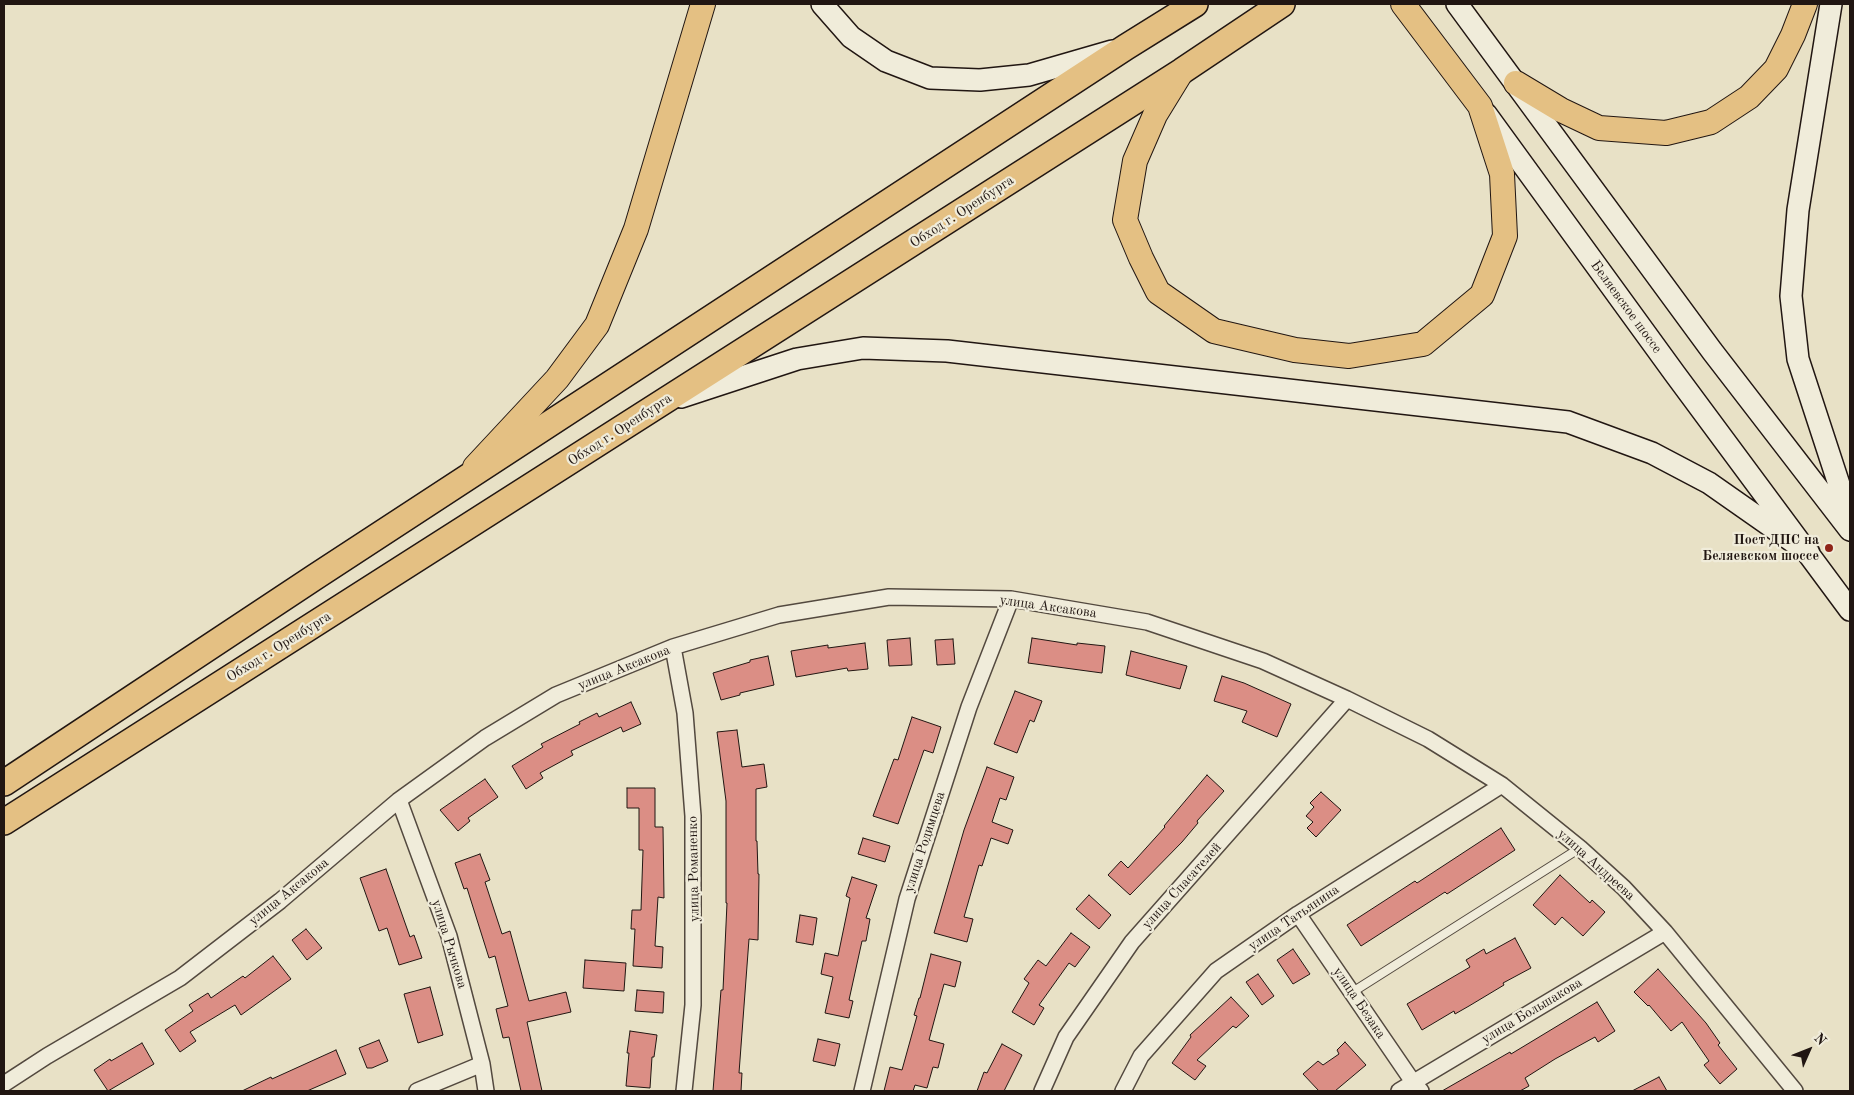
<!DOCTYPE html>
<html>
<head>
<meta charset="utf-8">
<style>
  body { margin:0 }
  #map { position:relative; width:1854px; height:1095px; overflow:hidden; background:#e8e1c6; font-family:"Old Standard TT",serif }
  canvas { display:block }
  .frame { position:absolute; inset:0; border:5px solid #211612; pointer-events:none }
  .north { position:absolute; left:1784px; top:1025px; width:50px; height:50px; -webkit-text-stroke:4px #f0ecda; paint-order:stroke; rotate:46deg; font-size:14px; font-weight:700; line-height:20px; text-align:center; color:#211612 }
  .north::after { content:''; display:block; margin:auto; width:18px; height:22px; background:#211612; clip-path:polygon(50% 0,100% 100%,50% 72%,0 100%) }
</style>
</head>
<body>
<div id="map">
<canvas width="1854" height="1095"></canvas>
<div class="frame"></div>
<div class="north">N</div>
</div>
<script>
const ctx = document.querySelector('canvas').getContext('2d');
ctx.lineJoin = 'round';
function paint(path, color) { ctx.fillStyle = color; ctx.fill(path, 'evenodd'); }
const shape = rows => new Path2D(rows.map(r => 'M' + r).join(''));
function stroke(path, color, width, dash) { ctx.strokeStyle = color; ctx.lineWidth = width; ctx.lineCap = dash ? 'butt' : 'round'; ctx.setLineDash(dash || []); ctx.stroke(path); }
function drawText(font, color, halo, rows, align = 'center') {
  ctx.font = font + ' "Old Standard TT",serif'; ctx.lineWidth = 4.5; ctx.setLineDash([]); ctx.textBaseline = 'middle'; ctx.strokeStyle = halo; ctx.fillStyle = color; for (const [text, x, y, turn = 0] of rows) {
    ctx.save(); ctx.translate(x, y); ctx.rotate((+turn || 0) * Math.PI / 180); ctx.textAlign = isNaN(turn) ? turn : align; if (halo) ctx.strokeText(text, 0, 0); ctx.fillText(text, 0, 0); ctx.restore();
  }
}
const building = shape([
  [910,638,912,665,889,666,887,640,910,638],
  [1032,638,1077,645,1077,643,1105,646,1102,673,1028,663,1032,638],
  [953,639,955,664,937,665,935,640,953,639],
  [865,643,868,669,848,671,847,668,796,677,791,651,828,645,828,648,865,643],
  [1131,651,1187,666,1180,689,1126,675,1131,651],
  [768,656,774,685,740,693,740,695,721,700,713,673,750,662,750,660,768,656],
  [1222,676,1244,683,1291,704,1277,737,1242,722,1247,711,1214,701,1222,676],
  [1015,691,1042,701,1034,722,1030,720,1017,753,994,744,1015,691],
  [631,702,641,724,623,732,621,727,571,751,573,755,540,773,543,778,526,789,512,766,543,747,541,744,580,724,579,722,597,713,599,717,631,702],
  [912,717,941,727,933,753,924,750,898,824,873,816,894,759,898,760,912,717],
  [737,730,742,767,764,764,767,787,756,789,756,841,757,841,758,874,759,874,758,940,749,939,739,1073,742,1073,741,1091,713,1091,721,990,723,990,727,903,726,903,726,801,717,732,737,730],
  [987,767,1014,777,1006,800,1000,798,992,822,1013,830,1008,844,991,838,982,866,979,865,964,917,973,919,967,942,934,933,964,830,987,767],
  [1207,775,1224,791,1197,821,1198,823,1182,842,1130,895,1108,875,1121,861,1128,868,1165,827,1164,826,1207,775],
  [485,779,498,797,468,818,470,821,458,831,440,810,485,779],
  [627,788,655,788,655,827,663,827,664,898,658,897,655,946,663,947,662,968,633,966,635,929,631,929,632,910,641,910,643,850,639,850,639,808,627,808,627,788],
  [1321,792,1341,810,1316,837,1307,828,1313,822,1306,816,1314,807,1310,803,1321,792],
  [1501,828,1515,850,1447,894,1445,892,1361,946,1347,925,1415,881,1417,883,1501,828],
  [863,838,890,846,885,862,858,854,863,838],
  [480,854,490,880,485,882,502,934,510,931,529,1001,566,992,571,1012,527,1022,542,1091,521,1091,509,1037,503,1038,496,1009,508,1006,495,956,489,958,467,888,464,889,455,863,480,854],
  [386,869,410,937,414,935,422,958,399,965,387,928,379,931,360,878,386,869],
  [1560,875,1590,903,1592,900,1605,912,1583,936,1562,917,1555,925,1533,905,1560,875],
  [852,877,877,885,866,918,870,919,866,941,862,941,849,1000,853,1001,849,1018,825,1013,833,977,821,974,825,953,838,956,850,898,846,896,852,877],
  [1089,895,1111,915,1099,929,1076,909,1089,895],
  [800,915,817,918,813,945,796,942,800,915],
  [306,929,322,948,307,960,292,940,306,929],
  [1071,933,1090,947,1075,967,1069,963,1039,1005,1044,1008,1034,1025,1012,1012,1029,983,1024,979,1038,960,1046,966,1071,933],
  [1515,938,1531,968,1503,983,1504,985,1469,1006,1455,1014,1454,1011,1422,1030,1407,1004,1470,967,1466,960,1484,949,1486,954,1515,938],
  [1293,949,1310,974,1293,984,1277,960,1293,949],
  [931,954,961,962,955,987,944,984,929,1040,944,1044,938,1068,933,1067,927,1088,915,1085,913,1091,884,1091,890,1067,902,1070,917,1016,914,1015,919,998,920,998,931,954],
  [273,956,291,979,241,1015,235,1005,190,1032,196,1041,180,1052,165,1030,193,1011,189,1005,208,993,211,998,243,976,245,978,273,956],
  [585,960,626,963,624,991,583,988,585,960],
  [1658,969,1706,1023,1720,1043,1718,1045,1737,1069,1720,1084,1704,1065,1709,1061,1682,1022,1671,1031,1649,1005,1648,1006,1634,992,1658,969],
  [1258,974,1274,996,1262,1005,1246,982,1258,974],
  [430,987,443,1035,418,1043,404,994,430,987],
  [637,990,664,992,663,1013,635,1011,637,990],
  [1231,997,1249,1016,1236,1028,1233,1026,1197,1060,1206,1066,1195,1080,1172,1063,1191,1037,1190,1035,1231,997],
  [1597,1002,1615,1031,1598,1042,1595,1037,1555,1059,1525,1078,1529,1086,1520,1091,1442,1091,1510,1052,1511,1054,1597,1002],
  [630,1031,657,1035,654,1057,652,1057,650,1088,626,1086,629,1053,627,1053,630,1031],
  [818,1039,840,1044,835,1066,813,1061,818,1039],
  [379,1040,388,1061,372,1068,367,1068,359,1048,379,1040],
  [1345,1042,1366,1065,1335,1091,1319,1091,1303,1074,1318,1061,1323,1065,1339,1054,1337,1050,1345,1042],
  [142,1043,154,1064,108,1091,94,1070,110,1059,111,1061,142,1043],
  [1002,1044,1022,1055,1004,1091,977,1091,984,1072,987,1073,1002,1044],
  [336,1050,346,1074,307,1091,242,1091,271,1077,272,1079,336,1050],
  [1659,1077,1667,1091,1632,1091,1659,1077]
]);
paint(building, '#db8e85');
stroke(building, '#211612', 1);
const service = shape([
  [1351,993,1580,848]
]);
const minor = shape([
  [673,647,685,713,693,816,693,1005,684,1091],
  [399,800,449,936,482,1064,486,1091],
  [1298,914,1413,1082,1421,1091],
  [4,1084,47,1056,180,978,280,901,399,800,485,738,556,695,673,647,779,615,889,597,1011,599,1147,622,1263,661,1347,699,1428,739,1502,785,1580,848,1624,888,1665,932,1795,1091],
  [417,1091,482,1064],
  [862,1091,907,899,969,707,1011,599],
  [1042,1091,1066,1037,1132,942,1347,699],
  [1123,1091,1141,1056,1216,971,1298,914,1502,785],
  [1399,1091,1665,932]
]);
const secondary = shape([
  [822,4,851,37,886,61,930,78,980,80,1029,75,1112,51],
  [1457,4,1712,351,1850,530],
  [1831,4,1798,210,1791,296,1798,359,1850,518],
  [1486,114,1675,374,1850,610],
  [681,397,797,359,863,348,947,351,1568,422,1652,453,1709,483,1809,553]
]);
const primary = shape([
  [1182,71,1155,115,1135,161,1125,220,1141,258,1158,292,1214,331,1295,350,1349,356,1423,344,1482,295,1505,236,1502,174,1480,106,1403,4],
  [1516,83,1561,110,1599,128,1666,133,1711,122,1749,97,1776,69,1793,35,1805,4],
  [475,467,557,379,597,325,636,229,703,4]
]);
const trunk = shape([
  [4,783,315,577,1126,47,1195,4],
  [4,822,1182,71,1282,4]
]);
stroke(service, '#53493f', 10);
stroke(minor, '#53493f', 18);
stroke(secondary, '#211612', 24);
stroke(primary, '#211612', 26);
stroke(trunk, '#211612', 28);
stroke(service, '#f0ecda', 8);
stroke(minor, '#f0ecda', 15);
stroke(secondary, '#f0ecda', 21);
stroke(primary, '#e4c083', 24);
stroke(trunk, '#e4c083', 25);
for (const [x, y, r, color] of [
  [1829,548,5,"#8f2418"]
]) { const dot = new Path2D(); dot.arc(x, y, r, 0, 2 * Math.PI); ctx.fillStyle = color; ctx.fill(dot); stroke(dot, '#f0ecda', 2); }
drawText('14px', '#211612', '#f0ecda', [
  ["Обход г. Оренбурга",962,212,-33],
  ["Беляевское шоссе",1626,307,54],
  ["Обход г. Оренбурга",620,430,-33],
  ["улица Аксакова",1048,607,8],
  ["Обход г. Оренбурга",279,647,-32],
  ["улица Аксакова",624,668,-22],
  ["улица Родимцева",925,842,-72],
  ["улица Андреева",1596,865,42],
  ["улица Романенко",694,869,-91],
  ["улица Спасателей",1182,886,-48],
  ["улица Аксакова",289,892,-39],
  ["улица Татьянина",1294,918,-34],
  ["улица Рычкова",449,944,73],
  ["улица Безака",1359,1003,56],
  ["улица Большакова",1532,1011,-31]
]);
drawText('bold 14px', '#211612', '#f0ecda', [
  ["Пост ДПС на",1819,540],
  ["Беляевском шоссе",1819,556]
], 'right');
</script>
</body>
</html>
